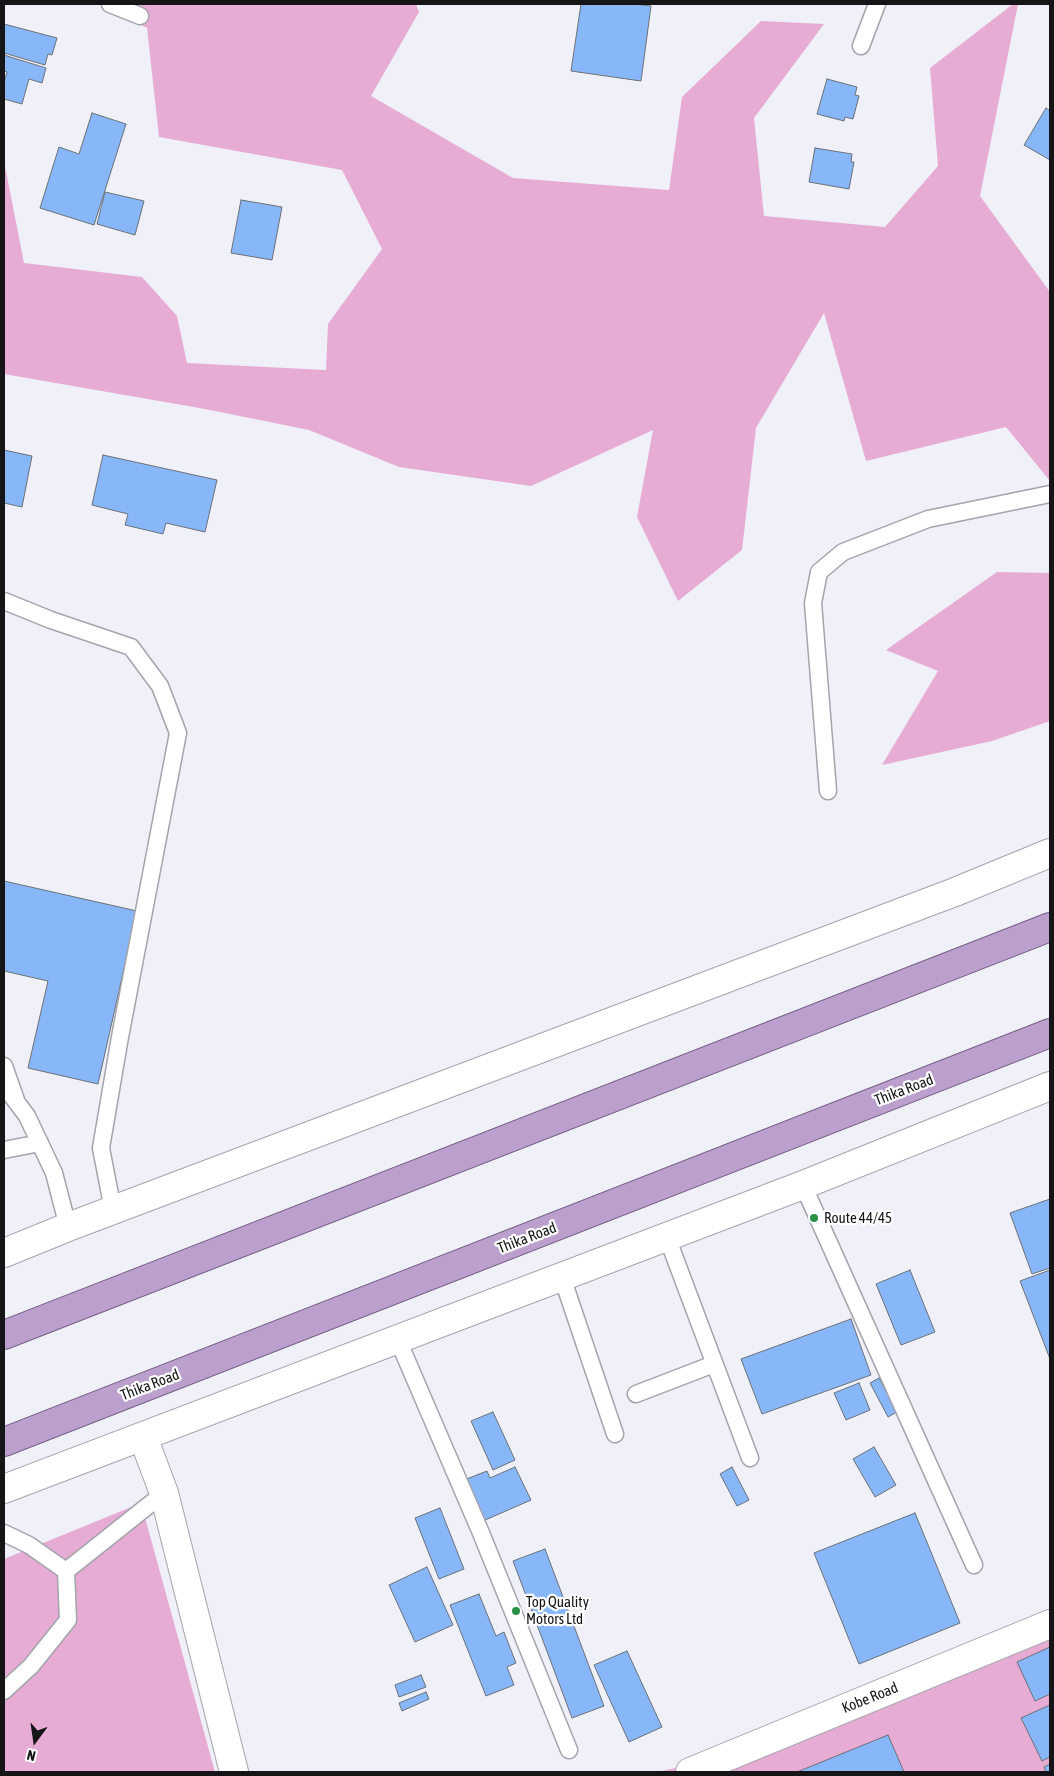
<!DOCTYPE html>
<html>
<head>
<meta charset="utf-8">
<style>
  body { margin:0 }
  #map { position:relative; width:1054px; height:1776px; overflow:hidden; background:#eff0f8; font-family:"Asap Condensed",sans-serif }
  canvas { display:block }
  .frame { position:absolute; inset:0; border:5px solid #151518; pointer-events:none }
  .north { position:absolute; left:10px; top:1716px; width:50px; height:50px; -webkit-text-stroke:4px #fff; paint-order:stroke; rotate:194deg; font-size:14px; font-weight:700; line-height:20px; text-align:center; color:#151518 }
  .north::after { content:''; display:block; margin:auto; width:18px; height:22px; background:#151518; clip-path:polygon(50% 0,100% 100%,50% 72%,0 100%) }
</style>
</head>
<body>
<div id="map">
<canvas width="1054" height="1776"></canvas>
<div class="frame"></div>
<div class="north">N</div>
</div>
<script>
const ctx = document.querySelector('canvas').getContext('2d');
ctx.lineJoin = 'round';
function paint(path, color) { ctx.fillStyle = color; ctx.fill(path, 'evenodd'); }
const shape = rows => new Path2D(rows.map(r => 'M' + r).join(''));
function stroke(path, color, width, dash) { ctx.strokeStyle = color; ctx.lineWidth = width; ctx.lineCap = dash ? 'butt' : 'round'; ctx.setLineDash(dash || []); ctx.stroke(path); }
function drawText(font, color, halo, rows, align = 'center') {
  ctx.font = font + ' "Asap Condensed",sans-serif'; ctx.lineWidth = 4.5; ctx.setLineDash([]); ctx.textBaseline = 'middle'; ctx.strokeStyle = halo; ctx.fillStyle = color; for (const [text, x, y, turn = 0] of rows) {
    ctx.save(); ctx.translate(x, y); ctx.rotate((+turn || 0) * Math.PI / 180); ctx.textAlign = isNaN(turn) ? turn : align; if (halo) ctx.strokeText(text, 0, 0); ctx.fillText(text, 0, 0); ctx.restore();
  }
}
paint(shape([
  [101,4,416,4,419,12,371,96,513,178,669,190,682,97,761,21,824,24,754,118,764,216,885,227,938,166,930,68,1013,4,1018,4,980,196,1050,292,1050,481,1006,427,866,461,824,313,756,428,742,550,678,601,637,517,653,430,531,486,399,467,309,430,205,409,4,374,4,161,24,263,142,277,177,316,187,363,326,370,328,324,382,249,342,170,159,137,147,28],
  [997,572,1050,573,1050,721,992,741,882,765,938,671,886,650],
  [141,1503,215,1772,4,1772,4,1559],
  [1050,1618,1050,1772,657,1772,726,1757]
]), '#e7acd4');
const building = shape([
  [581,4,635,4,651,6,641,81,571,71,581,4],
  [4,24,57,38,52,55,48,54,45,65,4,53,4,24],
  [4,55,46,68,42,83,29,79,22,104,4,99,4,82,7,72,4,71,4,55],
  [827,79,857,87,855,95,859,96,853,119,845,117,844,121,817,114,827,79],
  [1046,108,1050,111,1050,160,1024,145,1046,108],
  [92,113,126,124,94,225,40,208,59,147,79,154,92,113],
  [815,148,852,154,851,162,854,162,849,189,809,182,815,148],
  [105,192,144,201,135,235,97,224,105,192],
  [241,200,282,207,272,260,231,253,241,200],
  [4,450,32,456,22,507,4,503,4,450],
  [103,455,217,480,205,532,166,523,163,534,125,525,128,514,92,505,103,455],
  [4,881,137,911,98,1084,28,1068,48,981,4,971,4,881],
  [1050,1199,1050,1268,1032,1274,1010,1213,1050,1199],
  [910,1270,935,1332,901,1345,876,1284,910,1270],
  [1050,1270,1050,1359,1020,1281,1050,1270],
  [851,1319,871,1375,762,1414,741,1359,851,1319],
  [879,1378,897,1412,888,1417,870,1383,879,1378],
  [859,1383,870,1410,846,1420,834,1393,859,1383],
  [493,1412,515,1460,493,1470,471,1421,493,1412],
  [874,1447,896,1485,875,1497,853,1459,874,1447],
  [515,1467,531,1500,483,1521,464,1480,487,1471,490,1478,515,1467],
  [732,1467,749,1500,737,1506,720,1474,732,1467],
  [440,1508,464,1569,439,1579,415,1518,440,1508],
  [915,1513,960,1623,859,1664,814,1553,915,1513],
  [545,1549,604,1706,572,1718,513,1561,545,1549],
  [427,1567,453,1625,415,1642,389,1585,427,1567],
  [479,1594,496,1636,504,1632,516,1663,507,1667,514,1685,486,1696,450,1605,479,1594],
  [1050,1647,1050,1694,1035,1701,1017,1662,1050,1647],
  [627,1651,662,1727,629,1742,594,1665,627,1651],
  [421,1675,426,1687,399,1697,395,1685,421,1675],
  [426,1692,429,1699,402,1711,399,1703,426,1692],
  [1050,1705,1050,1757,1042,1761,1021,1718,1050,1705],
  [888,1735,904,1772,797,1772,888,1735],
  [1050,1764,1050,1772,1046,1772,1044,1767,1050,1764]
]);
paint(building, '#88b7f9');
stroke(building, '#6b7076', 1);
const service = shape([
  [110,4,140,16],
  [861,46,877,4],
  [4,601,51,620,131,647,160,686,178,733,120,1037,101,1148,113,1210],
  [828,791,813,603,819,572,843,552,928,519,1050,494],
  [4,1066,16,1100],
  [4,1089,9,1092,27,1116,54,1173,68,1227],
  [4,1150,40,1143],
  [803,1185,974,1565],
  [667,1237,750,1458],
  [562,1277,615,1434],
  [398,1340,481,1533,569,1750],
  [636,1394,714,1364],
  [4,1533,29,1545,66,1571],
  [4,1691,31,1666,68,1620,66,1571,164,1493]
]);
const minor = shape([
  [143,1437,164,1493,234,1772],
  [690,1772,1050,1624]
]);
const secondary = shape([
  [4,1253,68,1227,955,892,1050,853],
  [4,1489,803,1185,1050,1086]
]);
const trunk = shape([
  [4,1335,1050,927],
  [4,1442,1050,1033]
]);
stroke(service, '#a3a4ac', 19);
stroke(minor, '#a3a4ac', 30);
stroke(secondary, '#a3a4ac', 30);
stroke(trunk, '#765f85', 30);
stroke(service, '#fff', 16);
stroke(minor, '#fff', 28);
stroke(secondary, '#fff', 28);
stroke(trunk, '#bb9fcc', 28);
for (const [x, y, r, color] of [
  [814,1218,5,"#2a9046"],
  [516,1611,5,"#2a9046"]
]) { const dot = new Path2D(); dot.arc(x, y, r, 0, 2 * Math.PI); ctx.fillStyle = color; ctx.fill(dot); stroke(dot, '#fff', 2); }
drawText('15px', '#151518', '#fff', [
  ["Thika Road",904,1090,-21],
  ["Thika Road",527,1238,-21],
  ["Thika Road",150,1385,-21],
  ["Kobe Road",870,1698,-22]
]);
drawText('15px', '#151518', '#fff', [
  ["Route 44/45",824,1218],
  ["Top Quality",526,1602],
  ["Motors Ltd",526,1619]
], 'left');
</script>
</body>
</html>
